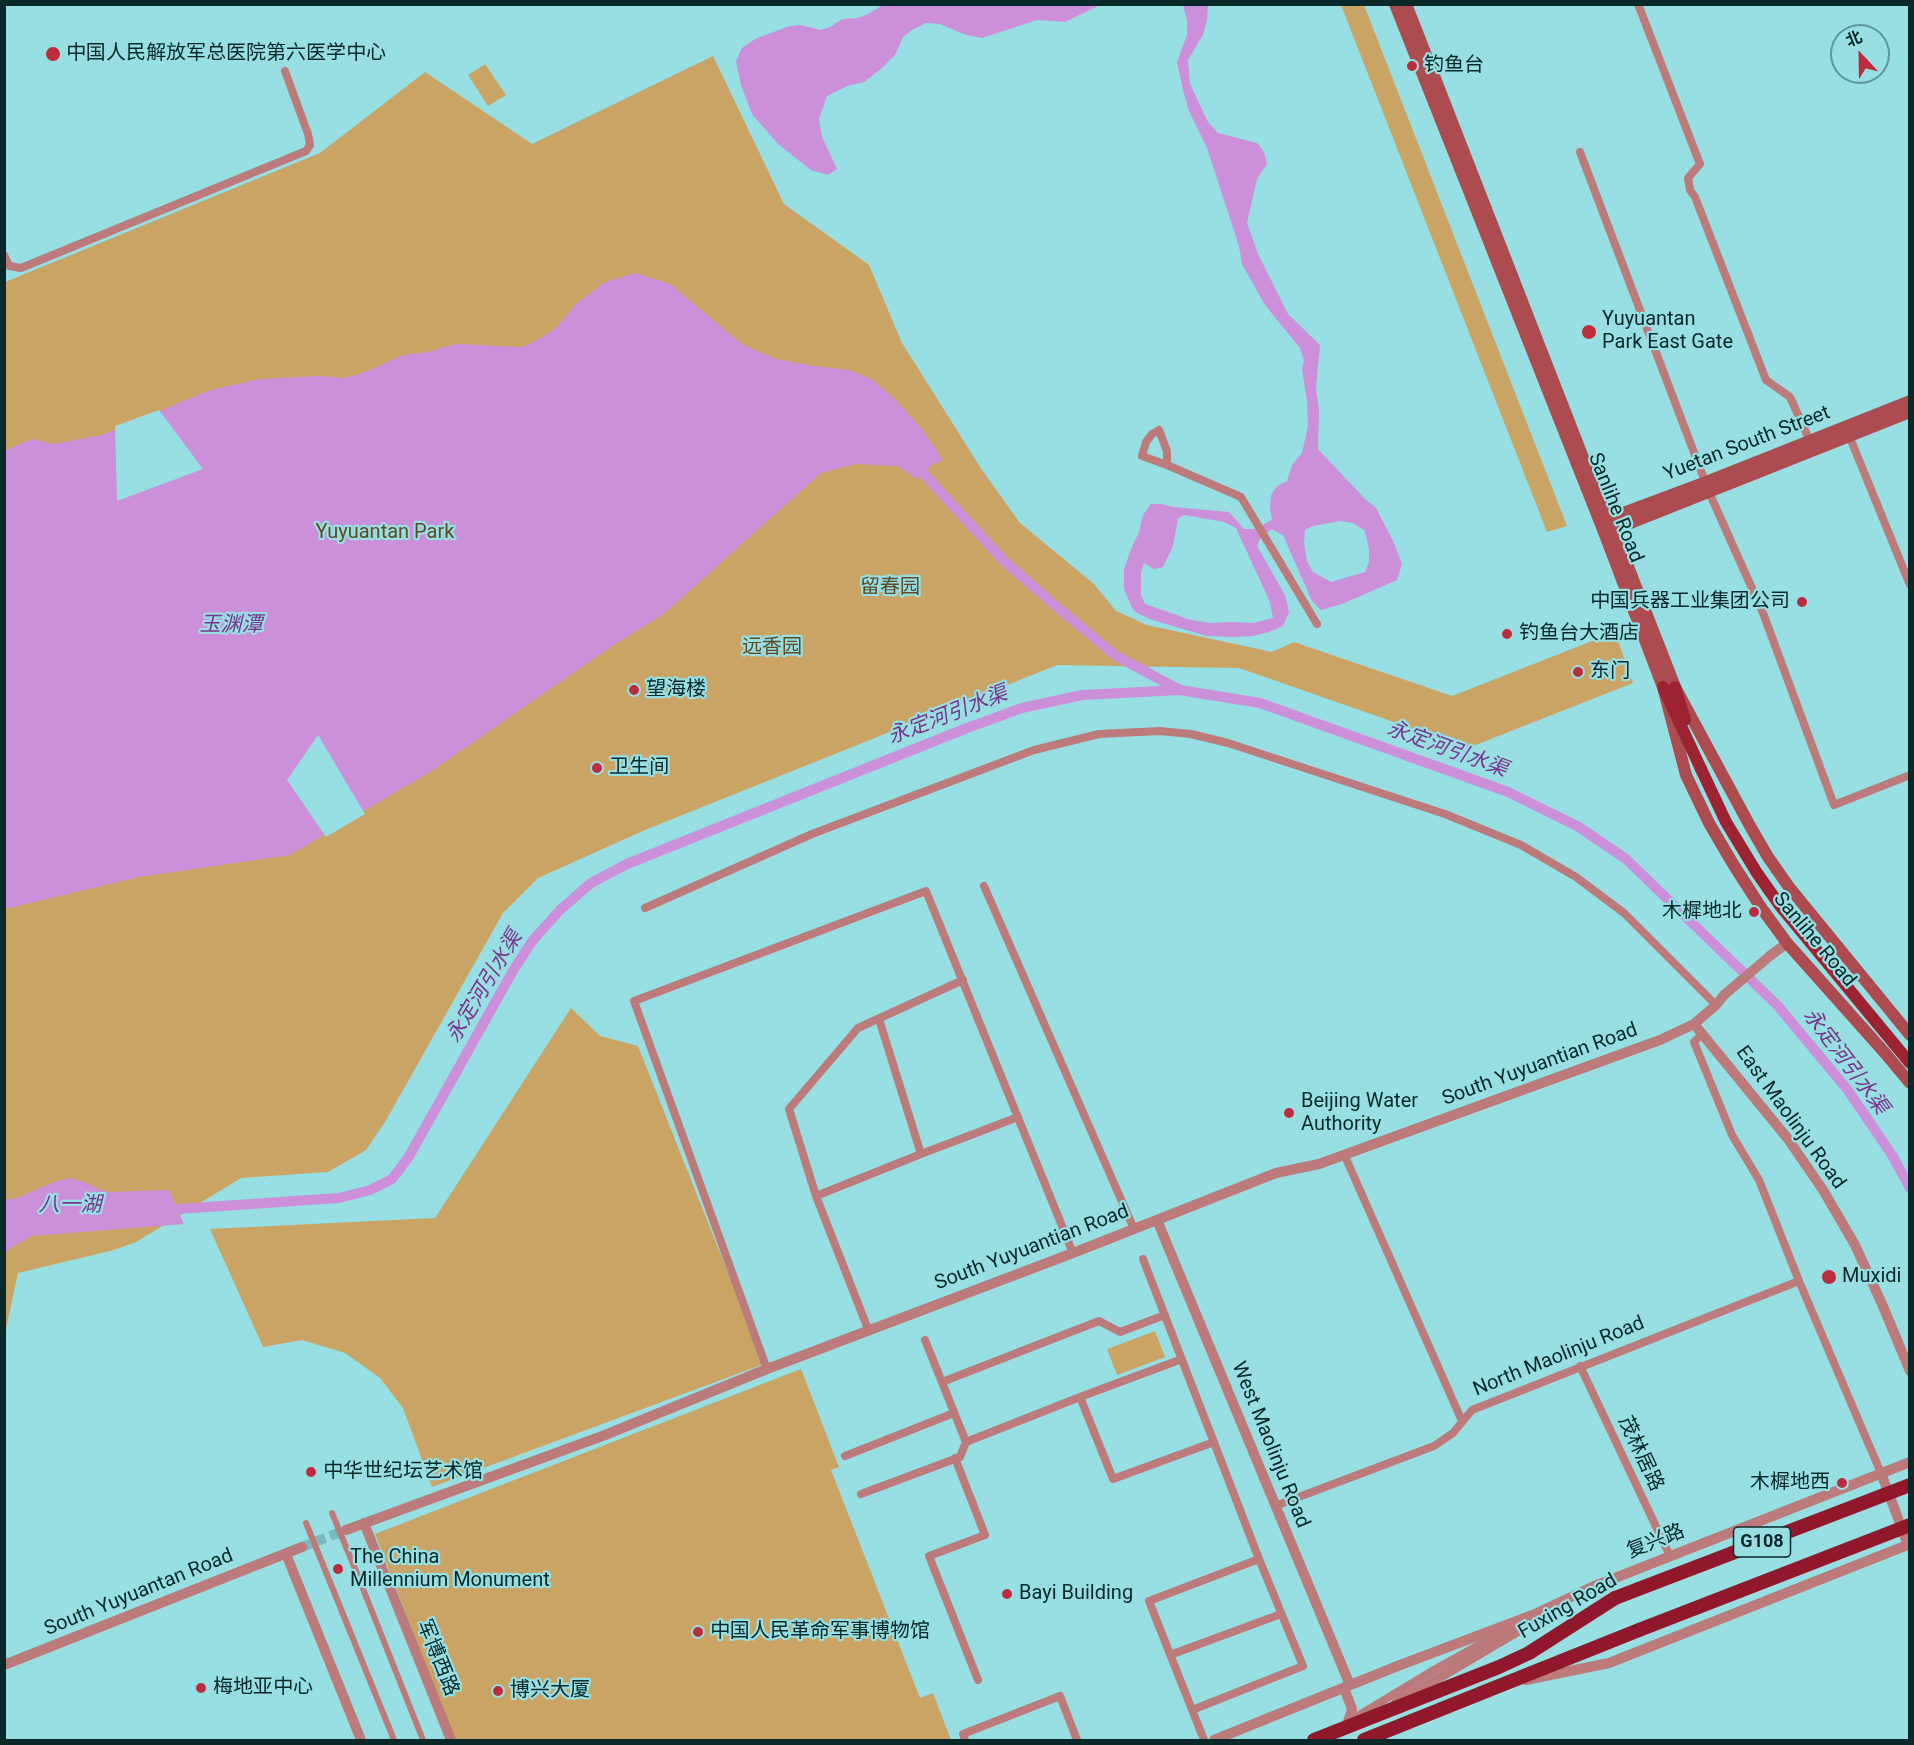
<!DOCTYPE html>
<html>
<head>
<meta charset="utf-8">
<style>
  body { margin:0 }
  #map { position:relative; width:1914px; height:1745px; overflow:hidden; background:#97dfe3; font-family:Roboto,"Noto Sans SC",sans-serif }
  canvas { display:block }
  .frame { position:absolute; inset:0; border:6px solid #082829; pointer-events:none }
  .north { position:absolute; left:1830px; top:24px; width:60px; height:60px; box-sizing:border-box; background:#97dfe3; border:2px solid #5e9699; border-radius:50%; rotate:338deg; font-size:16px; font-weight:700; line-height:24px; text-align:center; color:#082829 }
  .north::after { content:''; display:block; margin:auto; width:21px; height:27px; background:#bd2c3d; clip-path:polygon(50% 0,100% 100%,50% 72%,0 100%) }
</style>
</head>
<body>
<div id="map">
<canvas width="1914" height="1745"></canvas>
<div class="frame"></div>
<div class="north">北</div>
</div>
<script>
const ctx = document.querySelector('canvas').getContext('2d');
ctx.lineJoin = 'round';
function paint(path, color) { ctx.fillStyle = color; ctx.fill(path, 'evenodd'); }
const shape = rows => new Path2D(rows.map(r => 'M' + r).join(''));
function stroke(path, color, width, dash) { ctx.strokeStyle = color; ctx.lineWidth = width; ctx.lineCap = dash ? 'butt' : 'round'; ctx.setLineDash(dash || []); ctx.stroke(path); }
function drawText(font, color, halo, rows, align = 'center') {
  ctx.font = font + ' Roboto,"Noto Sans SC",sans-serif'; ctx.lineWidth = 4.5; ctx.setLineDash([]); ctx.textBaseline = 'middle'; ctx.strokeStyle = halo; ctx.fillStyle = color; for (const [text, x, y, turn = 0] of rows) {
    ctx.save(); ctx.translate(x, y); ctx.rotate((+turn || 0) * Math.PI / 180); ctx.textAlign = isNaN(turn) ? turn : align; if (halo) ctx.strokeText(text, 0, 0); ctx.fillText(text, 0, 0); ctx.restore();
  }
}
paint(shape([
  [1341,5,1364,5,1567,526,1547,532],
  [713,56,784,204,869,265,902,343,982,470,1020,523,1094,584,1116,611,1147,625,1272,652,1294,642,1452,696,1615,632,1633,683,1468,748,1239,668,1057,665,645,830,538,878,503,913,385,1122,366,1150,328,1172,241,1178,136,1242,114,1250,18,1273,5,1334,5,282,320,153,425,72,532,144],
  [485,64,506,95,488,106,468,75],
  [571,1008,600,1036,638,1046,764,1364,432,1487,403,1408,380,1378,345,1353,302,1340,263,1347,210,1229,435,1218],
  [1155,1331,1165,1357,1117,1375,1107,1349],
  [801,1369,839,1467,831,1470,920,1698,933,1693,951,1740,455,1740,375,1534]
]), '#caa464');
paint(shape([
  [883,5,1098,4,1098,6,1065,22,1037,20,982,38,966,35,940,24,926,23,912,30,903,37,895,55,881,69,864,82,847,86,827,96,819,119,822,137,837,169,828,175,811,170,778,144,752,114,741,85,736,61,742,48,755,39,789,26,801,25,821,30,830,27,842,19,858,18,868,14],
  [1183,5,1208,5,1207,20,1203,35,1188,60,1190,84,1208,122,1218,133,1257,143,1264,152,1267,164,1257,179,1247,223,1258,254,1288,314,1320,345,1316,388,1319,410,1318,449,1366,500,1376,508,1393,541,1402,564,1397,580,1342,604,1321,610,1312,601,1283,535,1272,529,1261,537,1257,546,1285,595,1289,612,1283,626,1269,632,1253,636,1233,637,1207,636,1152,620,1135,612,1131,606,1124,589,1124,569,1131,549,1139,532,1143,515,1151,504,1161,504,1173,507,1229,512,1244,529,1255,529,1272,520,1270,508,1271,495,1277,486,1287,481,1292,465,1302,453,1308,426,1307,401,1302,369,1304,360,1300,348,1265,305,1242,264,1239,246,1207,148,1189,111,1183,90,1177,62,1187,35,1187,20],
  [1184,515,1224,522,1236,528,1270,602,1273,618,1253,623,1231,622,1211,623,1191,620,1145,604,1141,595,1141,573,1144,563,1154,569,1163,567,1173,546,1178,519],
  [1340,521,1353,523,1365,531,1369,549,1369,562,1365,572,1331,582,1313,572,1307,561,1304,543,1305,530,1313,526],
  [635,273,670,284,743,345,776,359,814,366,849,370,871,379,894,398,921,428,943,460,933,464,916,479,898,466,855,464,821,473,665,613,612,646,433,770,290,855,139,877,5,909,4,451,32,439,53,444,102,435,210,390,260,379,319,376,343,378,360,374,403,355,428,352,455,344,523,347,539,339,556,328,576,304,605,282],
  [70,1178,87,1183,98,1189,109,1192,169,1190,184,1224,31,1236,8,1250,5,1254,5,1200,17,1198,54,1182]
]), '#cc8fda');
paint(shape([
  [159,410,203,469,117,501,115,426],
  [318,735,365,814,326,837,287,780]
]), '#97dfe3');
stroke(shape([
  [923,473,1004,561,1058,608,1116,656,1180,690],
  [163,1210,339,1198,370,1190,392,1179,408,1158,514,969,533,940,560,910,591,883,627,864,967,728,1022,708,1082,695,1180,690,1260,703,1508,792,1579,827,1626,859,1778,1006,1847,1089,1892,1155,1910,1188]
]), '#cc8fda', 10);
stroke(shape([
  [302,1547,346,1530]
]), '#7ababe', 10, [10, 5]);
stroke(shape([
  [356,1571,423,1740],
  [330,1582,394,1740]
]), '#bc7a7a', 6);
stroke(shape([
  [1638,4,1700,164,1688,178,1690,190,1695,197,1766,380,1790,397,1810,441],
  [1580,152,1709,492,1763,613,1834,805,1910,775],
  [4,255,9,266,21,268,306,151,310,145,308,134,285,71],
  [1159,430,1167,451,1167,465,1142,456,1146,442,1152,434,1159,430],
  [1848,433,1910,585],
  [1167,465,1241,497,1317,624],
  [984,886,1134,1229],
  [645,908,812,834,1034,750,1099,734,1160,731,1191,734,1228,743,1445,814,1521,845,1576,877,1624,913,1716,1005],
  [1703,1033,1694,1042,1732,1135,1759,1180,1799,1281,1881,1473],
  [921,1154,1018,1117],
  [1344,1154,1462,1421],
  [816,1196,921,1154,879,1019],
  [1143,1259,1259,1559,1149,1601,1204,1740],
  [868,1329,816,1196,789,1109,858,1028,963,980],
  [925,1340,966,1442,1080,1397,1182,1359],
  [1580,1366,1670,1556],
  [767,1369,634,1001,926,891,1073,1253],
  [942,1382,1099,1321,1120,1332,1165,1315],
  [1080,1397,1113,1479,1214,1442],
  [845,1456,954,1413],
  [955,1458,985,1535,929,1556,978,1680],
  [861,1494,960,1457,966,1442],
  [1275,1506,1434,1446,1453,1433,1472,1410,1799,1281],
  [1170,1655,1281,1614],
  [1192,1710,1303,1666,1259,1559],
  [1356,1717,1434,1670,1511,1627],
  [965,1740,963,1734,1060,1696,1077,1740]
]), '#bc7a7a', 8);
stroke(shape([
  [1771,955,1787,943],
  [1694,1024,1788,1139,1823,1190,1855,1245,1882,1304,1910,1371],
  [1157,1220,1350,1685],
  [1881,1473,1908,1545],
  [364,1523,451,1740],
  [346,1530,605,1435,767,1369,1073,1253,1276,1173,1319,1164,1660,1040,1694,1024,1716,1005,1724,995],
  [286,1554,361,1740],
  [4,1665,302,1547],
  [1526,1680,1609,1663,1910,1544],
  [1344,1688,1352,1709,1348,1722],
  [1396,1703,1540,1618],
  [1214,1740,1395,1667,1535,1614,1592,1587,1910,1462]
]), '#bc7a7a', 10);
stroke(shape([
  [1395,4,1602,527,1663,687,1686,775,1709,823,1733,864,1760,906,1787,943,1885,1053,1910,1083],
  [1406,4,1603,509,1620,546,1675,687,1750,826,1768,857,1789,887,1910,1035],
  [1603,526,1608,519,1623,513,1706,482,1910,401],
  [1606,528,1613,529,1628,524,1910,412]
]), '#ac4c50', 12);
stroke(shape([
  [1663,687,1701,769],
  [1675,687,1685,720]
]), '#9d2332', 12);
stroke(shape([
  [1314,1740,1499,1667,1529,1653,1615,1598],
  [1364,1740,1639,1630]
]), '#90182a', 14);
stroke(shape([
  [332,1513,356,1571],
  [306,1523,330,1582]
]), '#bc7a7a', 6);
stroke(shape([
  [1724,995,1771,955]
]), '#bc7a7a', 10);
stroke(shape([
  [1701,769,1726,822,1757,873,1781,907,1910,1063]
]), '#9d2332', 12);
stroke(shape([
  [1615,1598,1910,1485],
  [1639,1630,1910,1525]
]), '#90182a', 14);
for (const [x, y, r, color] of [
  [53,54,8,"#bd2c3d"],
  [1412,66,6,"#bd2c3d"],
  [1589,332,8,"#bd2c3d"],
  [1802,602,6,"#bd2c3d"],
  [1507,634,6,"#bd2c3d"],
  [1578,672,6,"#bd2c3d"],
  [634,690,6,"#bd2c3d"],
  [597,768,6,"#bd2c3d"],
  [1754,912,6,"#bd2c3d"],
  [1289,1113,6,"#bd2c3d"],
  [1829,1277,8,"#bd2c3d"],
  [311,1472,6,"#bd2c3d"],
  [1842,1483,6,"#bd2c3d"],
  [338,1569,6,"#bd2c3d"],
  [1007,1594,6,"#bd2c3d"],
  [698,1632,6,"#bd2c3d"],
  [201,1688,6,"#bd2c3d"],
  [498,1691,6,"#bd2c3d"]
]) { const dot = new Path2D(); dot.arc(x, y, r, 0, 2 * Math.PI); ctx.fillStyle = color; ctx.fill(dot); stroke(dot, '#97dfe3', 2); }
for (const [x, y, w] of [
  [1762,1542,57]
]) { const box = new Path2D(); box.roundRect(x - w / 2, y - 15, w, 30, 4.5); ctx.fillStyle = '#97dfe3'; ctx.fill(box); stroke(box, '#082829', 1.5); }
drawText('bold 18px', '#082829', null, [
  ["G108",1762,1542]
]);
drawText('20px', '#082829', '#97dfe3', [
  ["中国人民解放军总医院第六医学中心",66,54],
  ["钓鱼台",1424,66],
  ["Yuyuantan",1602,320],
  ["Park East Gate",1602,343],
  ["中国兵器工业集团公司",1790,602,"right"],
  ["钓鱼台大酒店",1519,634],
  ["东门",1590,672],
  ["望海楼",646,690],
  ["卫生间",609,768],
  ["木樨地北",1742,912,"right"],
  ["Beijing Water",1301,1102],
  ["Authority",1301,1125],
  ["Muxidi",1842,1277],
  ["中华世纪坛艺术馆",323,1472],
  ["木樨地西",1830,1483,"right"],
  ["The China",350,1558],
  ["Millennium Monument",350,1581],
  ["Bayi Building",1019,1594],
  ["中国人民革命军事博物馆",710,1632],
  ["梅地亚中心",213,1688],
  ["博兴大厦",510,1691]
], 'left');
drawText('20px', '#082829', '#97dfe3', [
  ["Yuetan South Street",1747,444,-21],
  ["Sanlihe Road",1615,508,68],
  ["Sanlihe Road",1814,940,50],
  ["South Yuyuantian Road",1540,1065,-20],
  ["East Maolinju Road",1790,1118,54],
  ["South Yuyuantian Road",1032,1248,-21],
  ["North Maolinju Road",1559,1357,-22],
  ["West Maolinju Road",1270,1445,68],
  ["茂林居路",1640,1454,65],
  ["复兴路",1656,1542,-22],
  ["South Yuyuantan Road",139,1593,-22],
  ["Fuxing Road",1568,1607,-30],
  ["军博西路",437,1658,68]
]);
drawText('20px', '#604a24', '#97dfe3', [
  ["Yuyuantan Park",385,533],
  ["留春园",890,588],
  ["远香园",772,648]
]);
drawText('italic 21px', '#7c338c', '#97dfe3', [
  ["玉渊潭",231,626],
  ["永定河引水渠",948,716,-21],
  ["永定河引水渠",1447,750,20],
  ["永定河引水渠",485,987,-59],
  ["永定河引水渠",1845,1062,53],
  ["八一湖",70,1206]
]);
</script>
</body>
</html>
